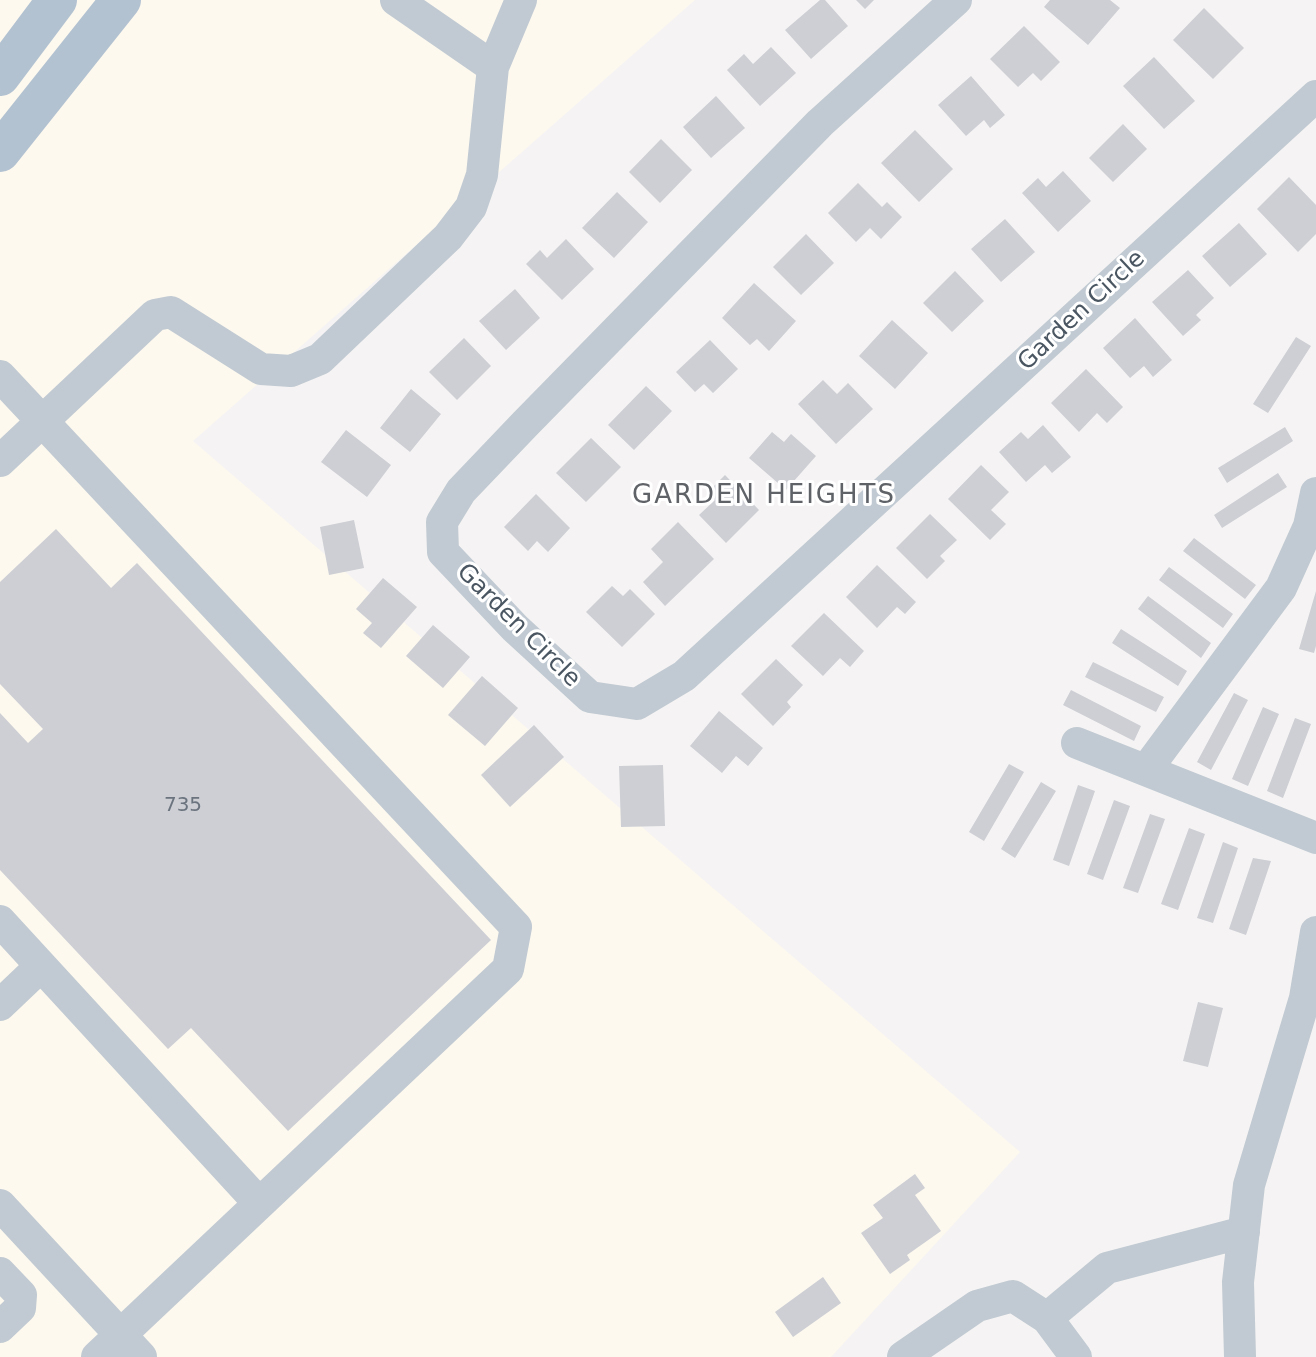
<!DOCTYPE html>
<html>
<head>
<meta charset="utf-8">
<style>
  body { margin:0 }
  canvas { display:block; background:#f5f3f3 }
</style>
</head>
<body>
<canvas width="1316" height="1357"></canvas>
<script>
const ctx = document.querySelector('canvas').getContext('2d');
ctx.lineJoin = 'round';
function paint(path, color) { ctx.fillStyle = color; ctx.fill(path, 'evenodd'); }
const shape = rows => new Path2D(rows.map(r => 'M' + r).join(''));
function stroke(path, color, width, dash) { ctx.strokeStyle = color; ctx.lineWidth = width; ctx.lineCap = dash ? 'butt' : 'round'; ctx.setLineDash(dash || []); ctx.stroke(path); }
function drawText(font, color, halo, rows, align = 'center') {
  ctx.font = font + ' "DejaVu Sans",sans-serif'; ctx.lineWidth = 6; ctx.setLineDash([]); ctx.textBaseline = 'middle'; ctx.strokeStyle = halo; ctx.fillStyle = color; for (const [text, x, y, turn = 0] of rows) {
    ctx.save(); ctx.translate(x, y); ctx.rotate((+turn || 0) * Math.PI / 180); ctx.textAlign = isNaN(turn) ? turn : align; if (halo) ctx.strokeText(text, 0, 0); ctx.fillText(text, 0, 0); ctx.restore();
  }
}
paint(shape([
  [0,0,695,0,193,441,1020,1152,831,1357,0,1357]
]), '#fdf9ef');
paint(shape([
  [820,0,825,0,848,26,811,59,785,30],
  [856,0,874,0,865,9],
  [1050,0,1110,0,1120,8,1088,45,1044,7],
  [1204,8,1244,48,1213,79,1173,40],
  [1024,26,1060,62,1041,81,1033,73,1018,87,990,59],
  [771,47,796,73,760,106,727,70,744,54,753,64],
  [1154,57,1195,101,1164,129,1123,86],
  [971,76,1005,115,990,128,984,120,966,136,938,105],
  [716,96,745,128,711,158,683,127],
  [1123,124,1147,149,1113,182,1089,158],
  [915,130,953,169,919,202,881,163],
  [661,139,692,170,660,203,629,172],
  [1063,171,1091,201,1058,232,1022,193,1038,178,1046,187],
  [1289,177,1316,205,1316,234,1298,252,1257,209],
  [858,183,882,207,887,202,902,217,881,239,870,228,856,242,828,213],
  [617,192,648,222,614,258,582,228],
  [1005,219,1035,252,1001,282,971,249],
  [1239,223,1267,254,1230,287,1202,256],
  [806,234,834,263,801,295,773,267],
  [566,239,594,269,562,300,526,264,540,250,547,258],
  [1188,270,1214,298,1196,315,1201,320,1183,336,1152,302],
  [955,271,984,301,952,332,923,303],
  [754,283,796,321,769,351,757,339,750,345,722,318],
  [515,289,540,318,506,350,479,321],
  [1135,318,1172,360,1153,377,1144,366,1130,378,1103,348],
  [892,320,928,353,895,389,859,356],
  [1296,337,1311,346,1268,413,1253,404],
  [464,338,491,366,457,400,429,372],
  [710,340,738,369,713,393,704,384,695,392,676,372],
  [1086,369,1123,407,1107,423,1097,413,1079,432,1051,403],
  [823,380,837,394,848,383,873,409,836,444,798,404],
  [646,386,672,411,634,450,608,425],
  [411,389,441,414,410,452,380,428],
  [1043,425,1071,457,1052,473,1045,465,1026,482,999,452,1021,432,1028,439],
  [1285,427,1293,441,1227,483,1218,468],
  [346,430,391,465,367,497,321,462],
  [772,432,784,442,791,434,816,456,786,490,749,458],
  [591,438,621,467,586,502,556,473],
  [981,465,1009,492,991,510,1006,524,990,540,948,499],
  [1278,473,1287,487,1222,528,1214,515],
  [725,475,759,510,726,543,699,515,715,500,707,493],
  [536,494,570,528,548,552,537,541,528,551,504,527],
  [930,514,957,540,940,556,945,561,927,579,896,548],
  [354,520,364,568,329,575,320,527],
  [678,522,714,559,665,606,643,582,663,562,651,549],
  [56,529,111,588,137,563,491,940,288,1131,191,1028,168,1049,0,870,0,713,28,743,43,729,0,684,0,582],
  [1194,538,1256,585,1245,599,1183,551],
  [877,565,916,602,905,614,897,607,877,628,846,597],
  [1169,567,1233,614,1223,628,1159,580],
  [383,578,417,607,381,648,363,633,372,623,356,609],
  [612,586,623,596,630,589,655,614,622,647,586,612],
  [1316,591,1316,646,1314,653,1299,649],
  [1148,596,1211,643,1201,658,1138,609],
  [824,613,864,651,850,667,840,658,823,676,791,646],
  [433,625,470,657,443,688,406,656],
  [1121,629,1187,671,1178,686,1112,643],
  [776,659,803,685,787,702,791,707,773,726,741,694],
  [1093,662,1164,697,1156,712,1085,677],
  [482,676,518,708,485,746,448,715],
  [1071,690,1141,726,1134,741,1063,705],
  [1234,693,1248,700,1211,770,1197,762],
  [1263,707,1279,714,1248,786,1232,779],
  [719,711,763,748,748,766,736,756,722,773,690,746],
  [1295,718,1311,724,1283,798,1267,791],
  [534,725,564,757,510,807,481,775],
  [1009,764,1024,772,984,841,969,832],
  [663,765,665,826,621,827,619,766],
  [1041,782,1056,791,1015,858,1001,849],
  [1078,785,1095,791,1069,866,1053,860],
  [1114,800,1130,806,1103,880,1087,874],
  [1150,814,1165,819,1138,893,1123,888],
  [1189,828,1205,834,1178,910,1161,904],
  [1223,842,1238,848,1213,923,1197,918],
  [1253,858,1271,861,1246,935,1229,929],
  [1198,1002,1223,1008,1208,1067,1183,1061],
  [915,1174,925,1188,915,1195,941,1231,907,1255,910,1260,890,1274,861,1233,883,1218,873,1205],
  [823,1277,841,1303,793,1337,775,1312]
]), '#cdcfd5');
stroke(shape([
  [396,0,493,67],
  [956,0,820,123,525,424,461,491,442,522,443,552,515,628,590,697,637,704,684,676,1316,96],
  [0,376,516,927,508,969,97,1357],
  [0,461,155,315,171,312,261,369,291,371,320,359,448,237,471,207,482,175,493,67,521,0],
  [1077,743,1316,838],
  [1146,770,1281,588,1309,526,1316,493],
  [0,921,259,1203],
  [0,1005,41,966],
  [0,1205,141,1357],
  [0,1273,21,1295,20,1308,0,1327],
  [1047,1318,1107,1268,1244,1232],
  [903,1357,977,1306,1013,1296,1047,1318,1076,1357],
  [1240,1357,1238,1282,1249,1185,1305,998,1316,932]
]), '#c1cad2', 32);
stroke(shape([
  [0,76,57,0],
  [0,152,121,0]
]), '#b3c2d1', 40);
drawText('20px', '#6b747e', null, [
  ["735",183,806]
]);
drawText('24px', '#4a5661', '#fff', [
  ["Garden Circle",1082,311,-43],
  ["Garden Circle",518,626,45]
]);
ctx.letterSpacing = '2px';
drawText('26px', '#5f6368', '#fff', [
  ["GARDEN HEIGHTS",764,496]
]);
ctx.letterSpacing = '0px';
</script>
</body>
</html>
